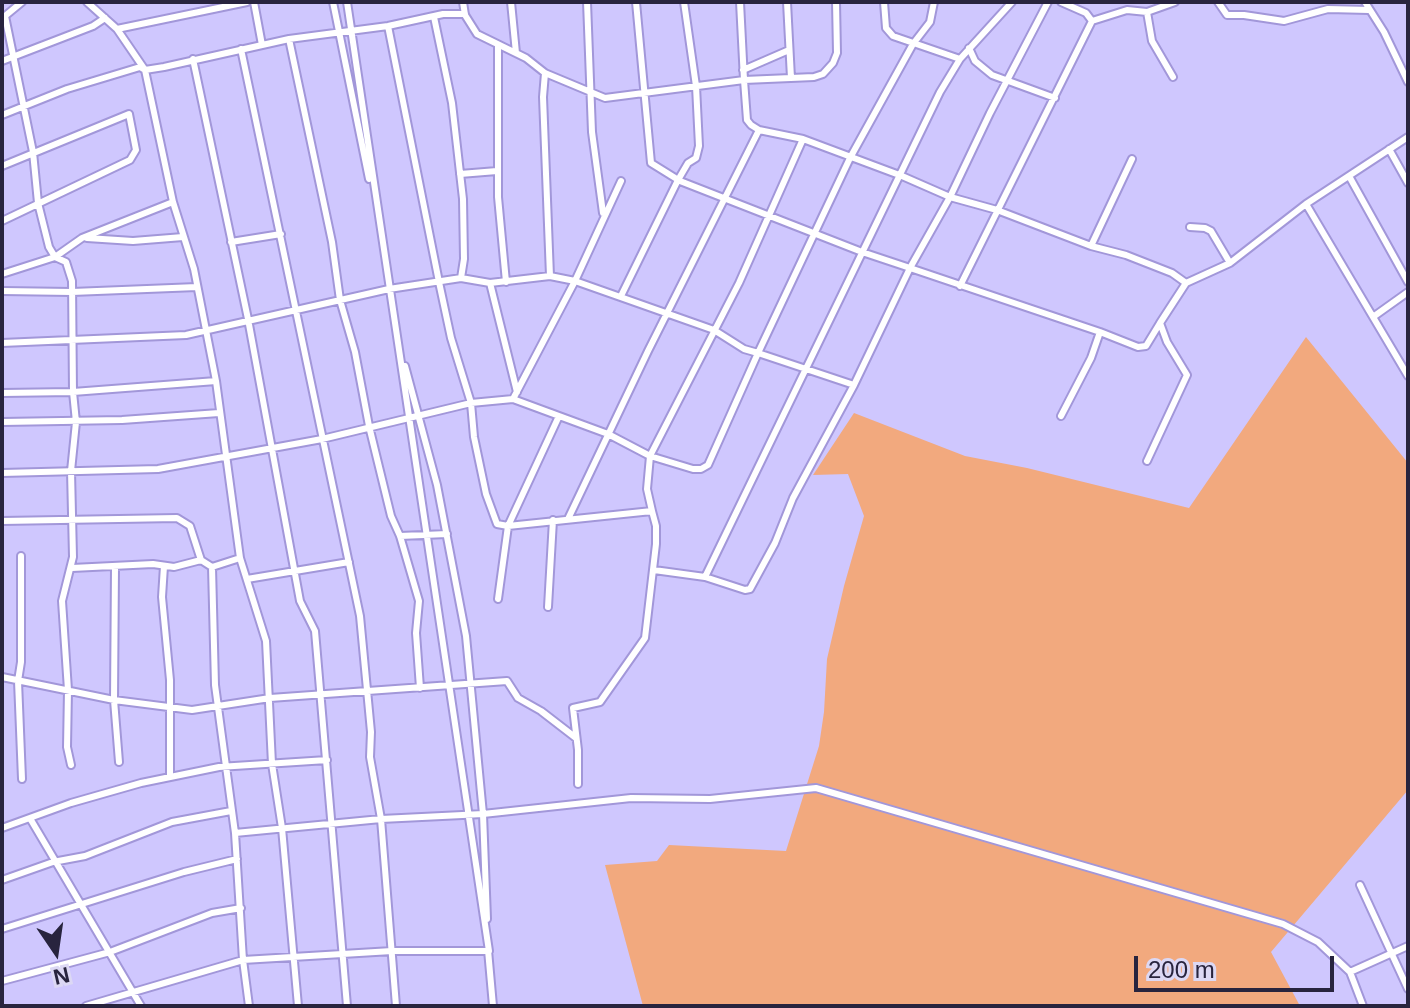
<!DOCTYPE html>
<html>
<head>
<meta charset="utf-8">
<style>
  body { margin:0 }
  #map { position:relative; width:1410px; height:1008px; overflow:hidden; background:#cfc7fe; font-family:Helvetica,sans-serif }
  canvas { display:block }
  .frame { position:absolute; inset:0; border:4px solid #28243e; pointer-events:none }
  .north { position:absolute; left:16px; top:912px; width:80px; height:80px; -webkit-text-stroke:6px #dcd8f4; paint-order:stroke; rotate:167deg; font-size:22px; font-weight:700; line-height:32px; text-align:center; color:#28243e }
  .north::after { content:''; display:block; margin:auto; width:28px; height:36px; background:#28243e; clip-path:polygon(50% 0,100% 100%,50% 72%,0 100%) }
  .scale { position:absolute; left:1134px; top:956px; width:200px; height:36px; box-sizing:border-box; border:4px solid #28243e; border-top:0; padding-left:10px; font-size:24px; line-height:28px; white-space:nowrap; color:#28243e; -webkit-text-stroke:6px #dcd8f4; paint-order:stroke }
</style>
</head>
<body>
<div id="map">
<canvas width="1410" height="1008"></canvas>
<div class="frame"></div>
<div class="north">N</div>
<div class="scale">200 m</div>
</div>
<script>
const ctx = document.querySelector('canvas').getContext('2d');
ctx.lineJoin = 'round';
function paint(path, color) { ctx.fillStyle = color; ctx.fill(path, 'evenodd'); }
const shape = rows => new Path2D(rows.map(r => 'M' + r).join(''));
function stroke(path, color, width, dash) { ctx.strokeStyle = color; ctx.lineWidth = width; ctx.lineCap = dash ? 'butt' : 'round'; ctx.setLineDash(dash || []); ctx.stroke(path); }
paint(shape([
  [1306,337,1408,463,1408,790,1271,952,1300,1006,643,1006,605,865,657,861,669,845,786,851,819,746,824,712,827,659,844,586,864,516,848,474,813,475,854,413,965,456,1027,468,1189,508]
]), '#f2a97e');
const street = shape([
  [22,2,5,16,33,152,38,203,49,247,55,257,66,262,72,281,73,392,76,422,71,471,73,557,62,601,68,690,67,747,71,765],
  [87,2,117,29,145,70,173,202],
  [254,2,262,45],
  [333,2,369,179],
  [463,2,465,15,477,34,526,58,545,73,605,98,744,80,814,77,823,74,833,63,837,53,836,2],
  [511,2,516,53],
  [587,2,592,132,603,213],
  [636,2,651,163,680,181,862,252,910,268,950,197,997,210,1091,246,1126,255,1172,273,1186,283],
  [740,2,744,80,747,120,751,125,759,130,803,139,902,176,950,197,990,113,1048,2],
  [787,2,791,78],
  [884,2,886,28,893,36,960,59],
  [1061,2,1086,13,1092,21],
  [1218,2,1227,15,1244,15,1284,21,1328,9,1369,10],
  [1365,2,1384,32,1408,82],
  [1147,12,1152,41,1173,77],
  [1092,21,1127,10,1147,12,1175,2],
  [388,26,439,282,451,338,471,403,474,437,486,494,497,524,508,526,652,511,647,489,650,456,739,283,803,139],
  [117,29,247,2],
  [289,39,332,242,340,300,355,352,369,426,391,516,400,536,419,601,416,633,420,688],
  [498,45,498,197,506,282],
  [969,48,975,61,992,75,1055,98],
  [241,49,360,616,371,732,370,757,381,819,396,1006],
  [193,59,248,319,300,601,315,631,347,1006],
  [2,61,93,26,105,18],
  [743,70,789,50],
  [545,73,543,97,550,276],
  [2,115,67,89,140,67,145,70,164,67,289,39,388,26,443,14,465,14],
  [1389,149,1408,183],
  [2,166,129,114,136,150,130,160,2,221],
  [460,174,497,171],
  [1349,176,1408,282],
  [1306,204,1373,317,1408,292],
  [1190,227,1205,228,1211,231,1230,263],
  [87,238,133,241,183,237],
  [231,242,281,234],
  [1091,246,1132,159],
  [2,274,55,257,82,238,173,202,194,269,216,381,240,558,266,641,272,764,282,828,298,1006],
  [490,283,517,392],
  [960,286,1092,21],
  [2,291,72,292,197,287],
  [621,296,678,180,688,163,696,158,699,146,696,86,684,2],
  [1373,317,1408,376],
  [1100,332,1138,347,1146,346,1160,323],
  [2,343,186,335,389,289,461,278],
  [405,366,437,485,466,636,483,814,487,919],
  [854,385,758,353,850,158,913,44,930,22,934,2],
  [2,393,73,392,216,381],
  [513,399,575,281,621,181],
  [2,422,122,420,219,413],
  [1147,461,1187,375,1167,342,1160,323,1186,283,1230,263,1306,204,1408,137],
  [2,473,158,469,322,439,471,403,513,399,608,434,650,456,693,469,701,469,708,465,758,353,744,349,714,330,575,281,550,276,490,283,461,278,464,259,463,199,452,103,434,17],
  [568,519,648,351,759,130],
  [2,521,177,518,190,526,201,560],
  [400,536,447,534],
  [21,556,21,662,18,681,22,779],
  [164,566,162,597,170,680,170,777],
  [115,567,114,700,119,762],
  [212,567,215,685,235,833,243,960,249,1006],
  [72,568,153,564,174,567,201,560,212,567,240,558],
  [654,570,705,577,940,92,960,59,1012,2],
  [705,577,745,590,750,589,775,543,793,498,854,385,910,268,1100,332,1091,358,1061,416],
  [247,579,349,562],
  [498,599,508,526,559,416],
  [548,607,553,520],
  [2,677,114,700,192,710,270,698,507,681,518,698,541,711,576,738],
  [578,784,578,750,573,708,600,702,645,638,656,544,656,526,652,511],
  [31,820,141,1006],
  [2,828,71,803,141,783,219,767,327,760],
  [235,833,381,819,483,814,631,798,710,799,816,788,1283,924,1318,942,1350,972,1408,946],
  [2,880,53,862,85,856,172,822,231,811],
  [1360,885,1408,989],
  [2,929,184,872,237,859],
  [488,950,493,1006],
  [1350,972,1363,1006],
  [2,981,110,952,212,913,241,908],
  [86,1006,243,960,392,951,489,951,347,2]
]);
stroke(street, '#a297d9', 10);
stroke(street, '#fff', 6);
</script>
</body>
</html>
